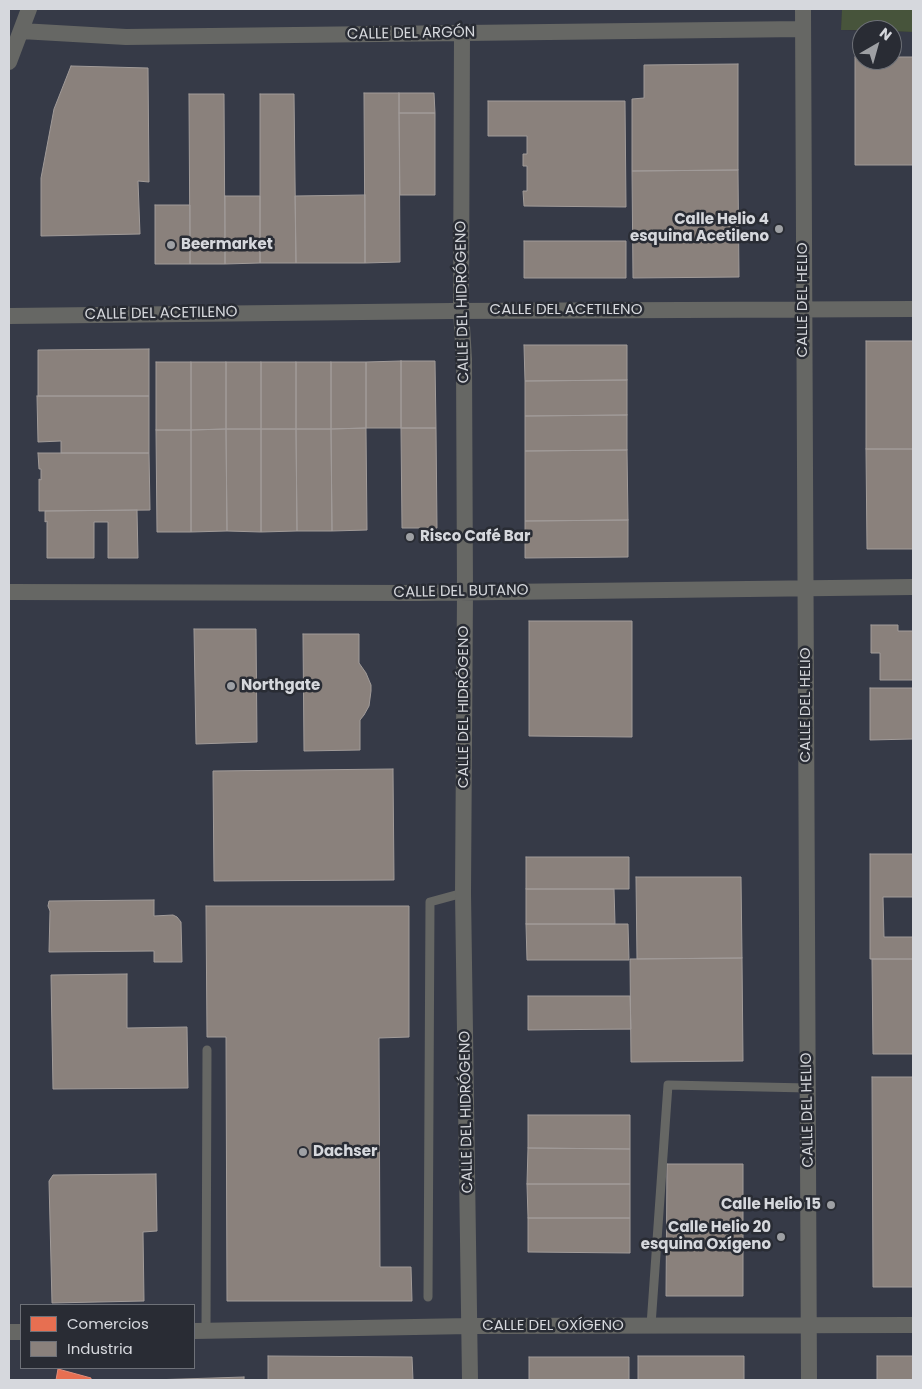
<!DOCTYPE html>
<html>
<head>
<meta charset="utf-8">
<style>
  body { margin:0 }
  #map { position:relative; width:922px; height:1389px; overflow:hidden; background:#36373b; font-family:Poppins,sans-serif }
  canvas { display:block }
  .frame { position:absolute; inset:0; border:10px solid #d6d8dd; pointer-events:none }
  .legend { position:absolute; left:20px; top:1304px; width:175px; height:65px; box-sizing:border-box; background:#292c34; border:1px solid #6e7178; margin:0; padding:6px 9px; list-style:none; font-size:15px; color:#d6d8dd }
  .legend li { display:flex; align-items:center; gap:10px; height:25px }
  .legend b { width:25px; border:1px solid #6e7178 }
  .north { position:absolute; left:852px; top:20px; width:50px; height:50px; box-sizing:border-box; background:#292c34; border:1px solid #6e7178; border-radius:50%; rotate:38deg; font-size:14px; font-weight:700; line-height:20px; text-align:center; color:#d6d8dd }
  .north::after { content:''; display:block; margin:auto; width:18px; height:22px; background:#9ea0a4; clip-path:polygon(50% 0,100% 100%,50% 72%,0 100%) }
</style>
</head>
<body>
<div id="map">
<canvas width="922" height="1389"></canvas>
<div class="frame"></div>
<ul class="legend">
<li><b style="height:14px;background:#e76f51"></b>Comercios</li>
<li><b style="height:14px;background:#8a817c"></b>Industria</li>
</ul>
<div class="north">N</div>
</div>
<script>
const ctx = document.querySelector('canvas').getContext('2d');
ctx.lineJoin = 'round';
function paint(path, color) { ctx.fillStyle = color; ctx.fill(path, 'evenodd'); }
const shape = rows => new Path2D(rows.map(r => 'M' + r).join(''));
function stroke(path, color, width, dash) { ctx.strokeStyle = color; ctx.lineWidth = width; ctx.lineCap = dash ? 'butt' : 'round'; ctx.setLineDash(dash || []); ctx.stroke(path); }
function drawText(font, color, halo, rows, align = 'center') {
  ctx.font = font + ' Poppins,sans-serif'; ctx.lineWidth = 5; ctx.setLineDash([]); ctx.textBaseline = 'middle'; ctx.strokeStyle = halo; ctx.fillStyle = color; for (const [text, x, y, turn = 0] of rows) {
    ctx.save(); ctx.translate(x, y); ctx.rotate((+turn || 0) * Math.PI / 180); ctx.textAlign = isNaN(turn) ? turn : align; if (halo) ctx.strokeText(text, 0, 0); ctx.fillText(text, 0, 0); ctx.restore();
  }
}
paint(shape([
  [9,9,842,9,841,30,862,31,862,60,892,60,892,31,913,32,913,1380,9,1380],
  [21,1305,194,1305,194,1368,21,1368]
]), '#363a47');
paint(shape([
  [842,9,913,9,913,32,892,31,892,30,841,30]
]), '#47543b');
const shops = shape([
  [58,1369,91,1378,91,1380,56,1380,58,1369]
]);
paint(shops, '#e76f51');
stroke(shops, '#e28e7b', 1);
const industry = shape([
  [855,57,862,57,862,60,892,60,892,57,913,57,913,165,855,165,855,57],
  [738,64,738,170,632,171,632,99,644,98,644,65,738,64],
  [71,66,148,68,149,182,138,181,140,234,41,236,41,178,54,109,71,66],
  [364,93,399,93,400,262,365,263,364,93],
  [399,93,434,93,435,113,399,113,399,93],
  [189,94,224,94,225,264,190,264,189,94],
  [260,94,294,94,296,263,260,263,260,94],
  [488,101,625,101,626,207,524,206,523,191,527,191,527,166,523,166,523,154,527,154,527,136,488,136,488,101],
  [399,113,435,113,435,195,400,195,399,113],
  [738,170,739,277,633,278,632,171,738,170],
  [365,195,365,263,296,263,295,196,365,195],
  [225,196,260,196,260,263,225,264,225,196],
  [155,205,190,205,190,264,155,264,155,205],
  [524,241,626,241,626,278,524,278,524,241],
  [866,341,913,341,913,449,866,449,866,341],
  [524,345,627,345,627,380,525,381,524,345],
  [149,349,149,396,38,396,38,350,149,349],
  [401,361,435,361,436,428,401,428,401,361],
  [401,361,401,428,366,428,366,362,401,361],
  [156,362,191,362,191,430,156,430,156,362],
  [191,362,226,362,226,429,191,430,191,362],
  [226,362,261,362,261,429,226,429,226,362],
  [261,362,296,362,296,429,261,429,261,362],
  [296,362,331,362,331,429,296,429,296,362],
  [331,362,366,362,366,428,331,429,331,362],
  [627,380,627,415,525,416,525,381,627,380],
  [37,396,149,396,149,453,61,453,61,441,38,442,37,396],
  [627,415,627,450,525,451,525,416,627,415],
  [366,428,367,530,332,531,331,429,366,428],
  [401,428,436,428,437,528,402,528,401,428],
  [226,429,227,531,191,532,191,430,226,429],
  [226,429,261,429,261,532,227,531,226,429],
  [261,429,296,429,297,531,261,532,261,429],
  [296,429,331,429,332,531,297,531,296,429],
  [156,430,191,430,191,532,157,532,156,430],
  [866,449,913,449,913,549,867,549,866,449],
  [627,450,628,520,525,521,525,451,627,450],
  [38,453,149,453,150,510,39,511,39,479,41,480,41,469,39,469,38,453],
  [137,510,138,558,108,558,108,522,94,522,94,558,47,558,47,521,45,522,45,511,137,510],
  [628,520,628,557,525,558,525,521,628,520],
  [529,621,632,621,632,737,529,736,529,621],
  [871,625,898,625,898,631,913,631,913,680,880,680,880,653,871,653,871,625],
  [194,629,256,629,257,742,196,744,194,629],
  [303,634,359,634,359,663,366,673,371,685,371,691,369,706,364,715,360,720,360,750,304,751,303,634],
  [870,688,913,688,913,739,870,740,870,688],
  [393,769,394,880,214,881,213,771,393,769],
  [870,854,913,854,913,897,883,897,884,937,913,937,913,959,870,959,870,854],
  [526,857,629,857,629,889,526,889,526,857],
  [636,877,741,877,742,958,637,959,636,877],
  [526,889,614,889,615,924,526,924,526,889],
  [154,900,154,916,173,915,177,917,181,922,182,962,154,962,154,951,49,952,50,911,48,906,49,901,154,900],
  [206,906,409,906,409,1037,379,1038,380,1267,411,1267,412,1301,227,1301,226,1037,207,1037,206,906],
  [526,924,628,924,629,960,527,960,526,924],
  [742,958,743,1061,631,1062,630,959,742,958],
  [872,959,913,959,913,1054,873,1054,872,959],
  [127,974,127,1028,187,1027,188,1088,53,1089,51,975,127,974],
  [528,996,630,996,631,1029,528,1030,528,996],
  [872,1077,913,1077,913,1287,873,1287,872,1077],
  [528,1115,630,1115,630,1149,528,1148,528,1115],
  [528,1148,630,1149,630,1184,527,1184,528,1148],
  [667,1164,743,1164,743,1296,666,1296,667,1164],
  [156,1174,157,1231,143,1232,144,1301,52,1303,49,1181,53,1175,156,1174],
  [527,1184,630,1184,630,1218,528,1218,527,1184],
  [528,1218,630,1218,630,1253,528,1252,528,1218],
  [268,1356,412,1357,413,1380,268,1380,268,1356],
  [638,1356,744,1356,744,1380,638,1380,638,1356],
  [877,1356,913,1356,913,1380,877,1380,877,1356],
  [529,1357,629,1357,629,1380,529,1380,529,1357],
  [244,1377,244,1380,151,1380,244,1377]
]);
paint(industry, '#8a817c');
stroke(industry, '#a19b99', 1);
stroke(shape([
  [428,1297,430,902,463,893],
  [651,1325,668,1085,808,1088],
  [206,1331,207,1050]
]), '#666764', 9);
stroke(shape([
  [803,9,809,1380],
  [21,31,126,37,802,29],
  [462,33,461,310,464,359,465,592,463,893,470,1380],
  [9,62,29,9],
  [9,316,452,311,913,309],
  [9,592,418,593,913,587],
  [194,1331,470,1326,913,1325],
  [9,1332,21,1332]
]), '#666764', 16);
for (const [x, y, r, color] of [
  [779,229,5,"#9ea0a4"],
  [171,245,5,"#9ea0a4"],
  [410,537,5,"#9ea0a4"],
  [231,686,5,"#9ea0a4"],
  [303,1152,5,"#9ea0a4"],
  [831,1205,5,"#9ea0a4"],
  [781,1237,5,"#9ea0a4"]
]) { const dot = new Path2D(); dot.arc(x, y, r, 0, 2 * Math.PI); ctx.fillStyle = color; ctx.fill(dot); stroke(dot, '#292c34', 2); }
drawText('15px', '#d6d8dd', '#292c34', [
  ["CALLE DEL ARGÓN",411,34,-1],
  ["CALLE DEL HELIO",803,300,-90],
  ["CALLE DEL HIDRÓGENO",463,302,-91],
  ["CALLE DEL ACETILENO",566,310],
  ["CALLE DEL ACETILENO",161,314,-1],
  ["CALLE DEL BUTANO",461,592,-1],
  ["CALLE DEL HELIO",806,705,-90],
  ["CALLE DEL HIDRÓGENO",464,707,-90],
  ["CALLE DEL HELIO",808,1110,-91],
  ["CALLE DEL HIDRÓGENO",467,1112,-91],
  ["CALLE DEL OXÍGENO",553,1326]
]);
drawText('bold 15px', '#d6d8dd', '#292c34', [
  ["Calle Helio 4",769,220,"right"],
  ["esquina Acetileno",769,237,"right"],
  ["Beermarket",181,245],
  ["Risco Café Bar",420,537],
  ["Northgate",241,686],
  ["Dachser",313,1152],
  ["Calle Helio 15",821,1205,"right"],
  ["Calle Helio 20",771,1228,"right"],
  ["esquina Oxígeno",771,1245,"right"]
], 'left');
</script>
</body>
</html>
